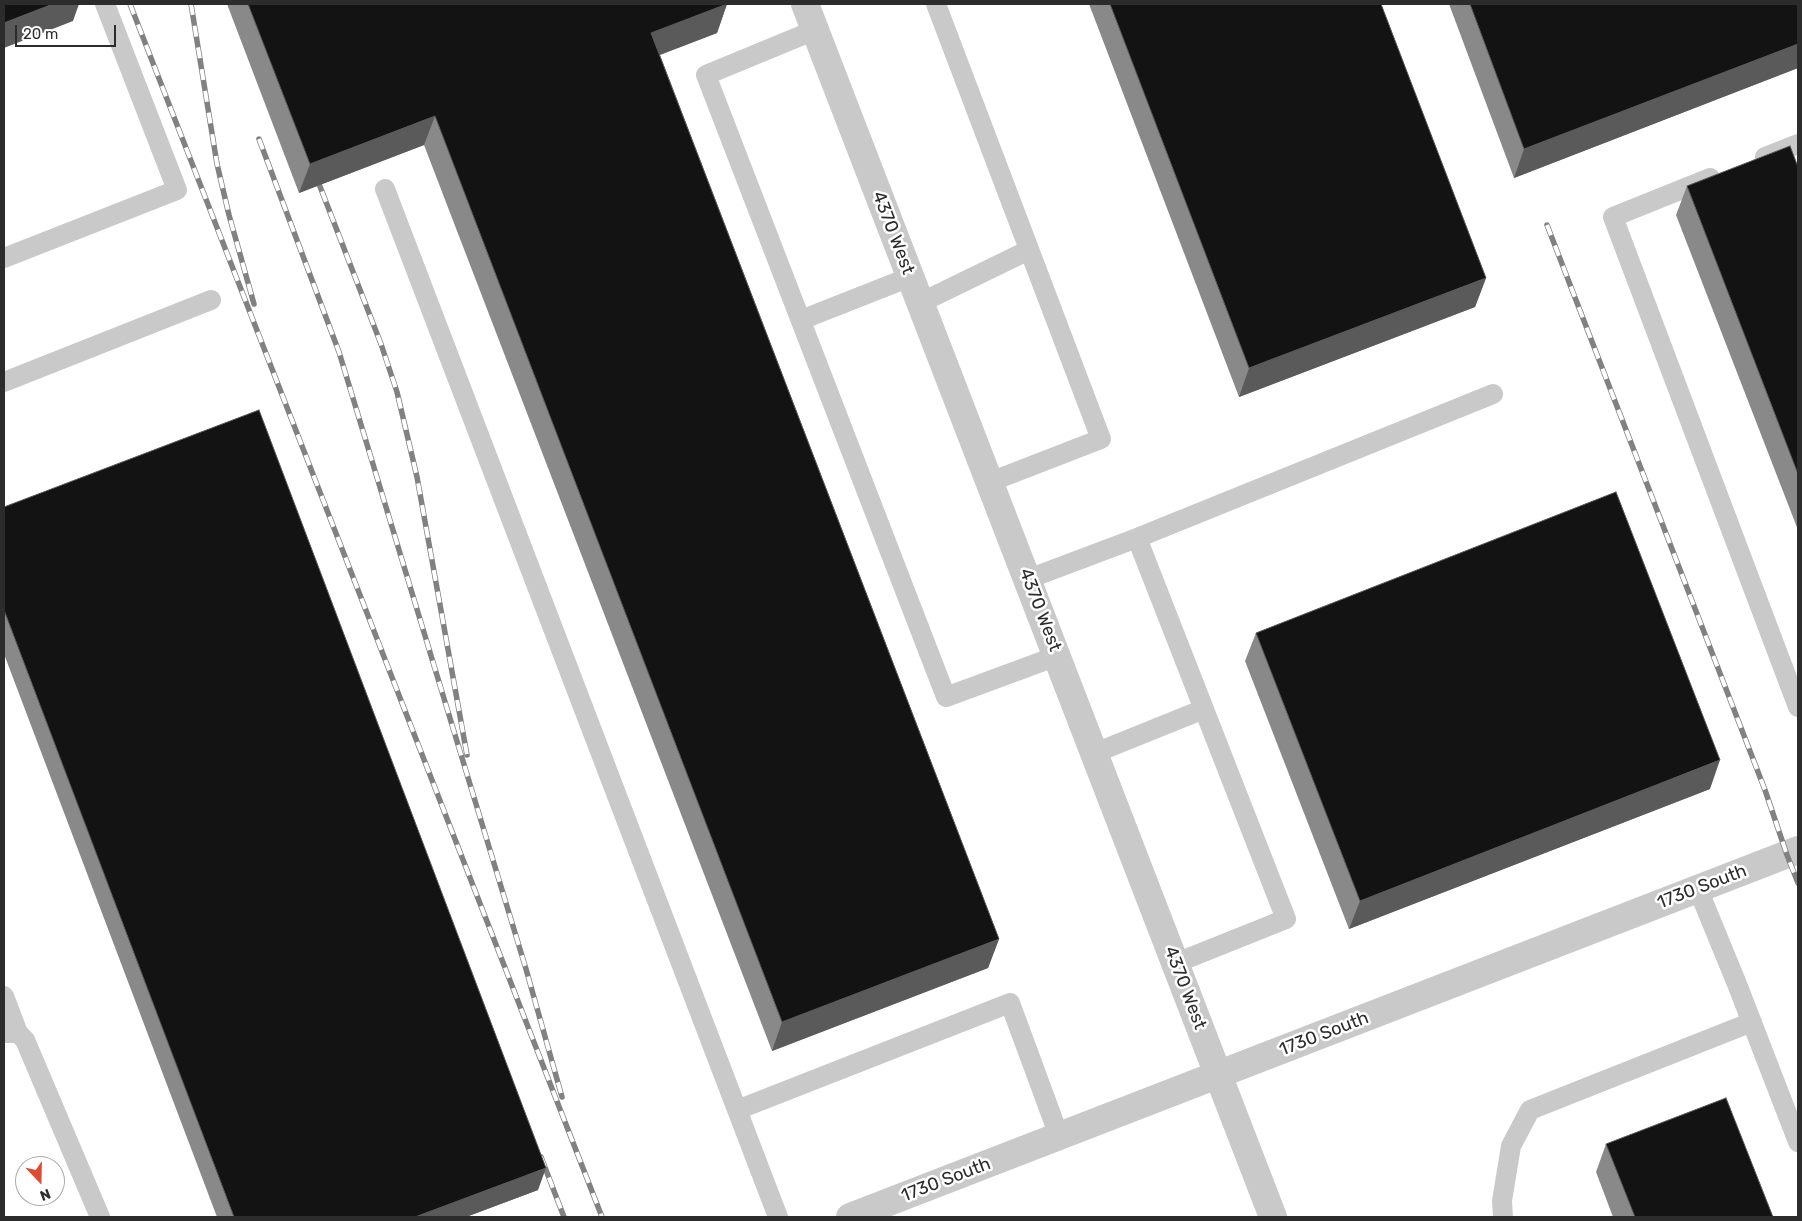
<!DOCTYPE html>
<html>
<head>
<meta charset="utf-8">
<style>
  body { margin:0 }
  #map { position:relative; width:1802px; height:1221px; overflow:hidden; background:#fff; font-family:Rubik,sans-serif }
  canvas { display:block }
  .frame { position:absolute; inset:0; border:5px solid #2c2c2c; pointer-events:none }
  .north { position:absolute; left:15px; top:1156px; width:50px; height:50px; box-sizing:border-box; background:#fff; border:1px solid #ababab; border-radius:50%; rotate:159deg; font-size:14px; font-weight:700; line-height:20px; text-align:center; color:#2c2c2c }
  .north::after { content:''; display:block; margin:auto; width:18px; height:22px; background:#df4a33; clip-path:polygon(50% 0,100% 100%,50% 72%,0 100%) }
  .scale { position:absolute; left:15px; top:25px; width:101px; height:22px; box-sizing:border-box; border:2px solid #2c2c2c; border-top:0; padding-left:6px; font-size:15px; line-height:18px; white-space:nowrap; color:#2c2c2c; -webkit-text-stroke:4px #fff; paint-order:stroke }
</style>
</head>
<body>
<div id="map">
<canvas width="1802" height="1221"></canvas>
<div class="frame"></div>
<div class="north">N</div>
<div class="scale">20 m</div>
</div>
<script>
const ctx = document.querySelector('canvas').getContext('2d');
ctx.lineJoin = 'round';
const shape = rows => new Path2D(rows.map(r => 'M' + r).join(''));
function stroke(path, color, width, dash) { ctx.strokeStyle = color; ctx.lineWidth = width; ctx.lineCap = dash ? 'butt' : 'round'; ctx.setLineDash(dash || []); ctx.stroke(path); }
function paint(path, color) { ctx.fillStyle = color; ctx.fill(path, 'evenodd'); }
function drawText(font, color, halo, rows, align = 'center') {
  ctx.font = font + ' Rubik,sans-serif'; ctx.lineWidth = 5; ctx.setLineDash([]); ctx.textBaseline = 'middle'; ctx.strokeStyle = halo; ctx.fillStyle = color; for (const [text, x, y, turn = 0] of rows) {
    ctx.save(); ctx.translate(x, y); ctx.rotate((+turn || 0) * Math.PI / 180); ctx.textAlign = isNaN(turn) ? turn : align; if (halo) ctx.strokeText(text, 0, 0); ctx.fillText(text, 0, 0); ctx.restore();
  }
}
stroke(shape([
  [936,4,1101,439,990,482],
  [815,30,706,75,946,697,1057,656],
  [1765,157,1798,144],
  [1710,178,1613,217,1798,707],
  [385,189,778,1217],
  [4,258,177,190,105,4],
  [920,303,1029,250],
  [801,320,910,277],
  [4,382,211,300],
  [1137,538,1493,394],
  [1028,579,1137,538,1286,919,1176,963],
  [1095,753,1204,709],
  [1698,889,1737,984,1798,1142],
  [4,996,18,1033],
  [4,1033,18,1033,25,1040,100,1217],
  [737,1110,1010,1003,1059,1136],
  [1503,1217,1502,1201,1511,1146,1530,1110,1752,1022]
]), '#c9c9c9', 20);
stroke(shape([
  [805,4,1273,1217],
  [850,1217,1798,850]
]), '#c9c9c9', 28);
const rail = shape([
  [130,4,602,1217],
  [191,4,217,164,229,215,254,304],
  [259,139,339,352,526,969,562,1097],
  [314,171,381,344,397,392,417,477,467,755],
  [1547,225,1765,790,1787,855,1798,883],
  [541,1157,564,1217]
]);
stroke(rail, '#818181', 5.5);
stroke(rail, '#fff', 4, [11]);
paint(shape([
  [227,4,727,4,717,33,660,55,999,939,988,968,772,1051,424,145,299,193],
  [1089,4,1381,4,1486,278,1475,307,1239,397],
  [1449,4,1798,4,1798,68,1514,178],
  [1798,167,1798,530,1676,215,1687,186],
  [4,507,538,1190,466,1217,217,1217,4,654],
  [1256,633,1710,789,1349,929,1245,661],
  [1606,1144,1773,1217,1613,1217,1596,1172]
]), '#898989');
paint(shape([
  [53,4,79,4,73,21,4,48,4,23],
  [727,4,717,33,641,62,651,33],
  [1798,44,1798,68,1514,178,1524,149],
  [435,116,424,145,299,193,310,164],
  [1486,278,1475,307,1239,397,1249,368],
  [1720,760,1710,789,1349,929,1360,901],
  [999,939,988,968,772,1051,782,1022],
  [546,1168,538,1190,466,1217,415,1217]
]), '#5a5a5a');
const building = shape([
  [4,4,53,4,4,23,4,4],
  [248,4,727,4,651,33,999,939,782,1022,435,116,310,164,248,4],
  [1110,4,1381,4,1486,278,1249,368,1110,4],
  [1470,4,1798,4,1798,44,1524,149,1470,4],
  [1790,146,1798,167,1798,474,1687,186,1790,146],
  [259,410,546,1168,415,1217,234,1217,4,610,4,507,259,410],
  [1616,492,1720,760,1360,901,1256,633,1616,492],
  [1726,1098,1773,1217,1635,1217,1606,1144,1726,1098]
]);
paint(building, '#131313');
stroke(building, '#5a5a5a', 1);
drawText('18px', '#2c2c2c', '#fff', [
  ["4370 West",893,233,69],
  ["4370 West",1040,610,69],
  ["1730 South",1702,887,-21],
  ["4370 West",1185,988,69],
  ["1730 South",1324,1034,-21],
  ["1730 South",946,1180,-21]
]);
</script>
</body>
</html>
